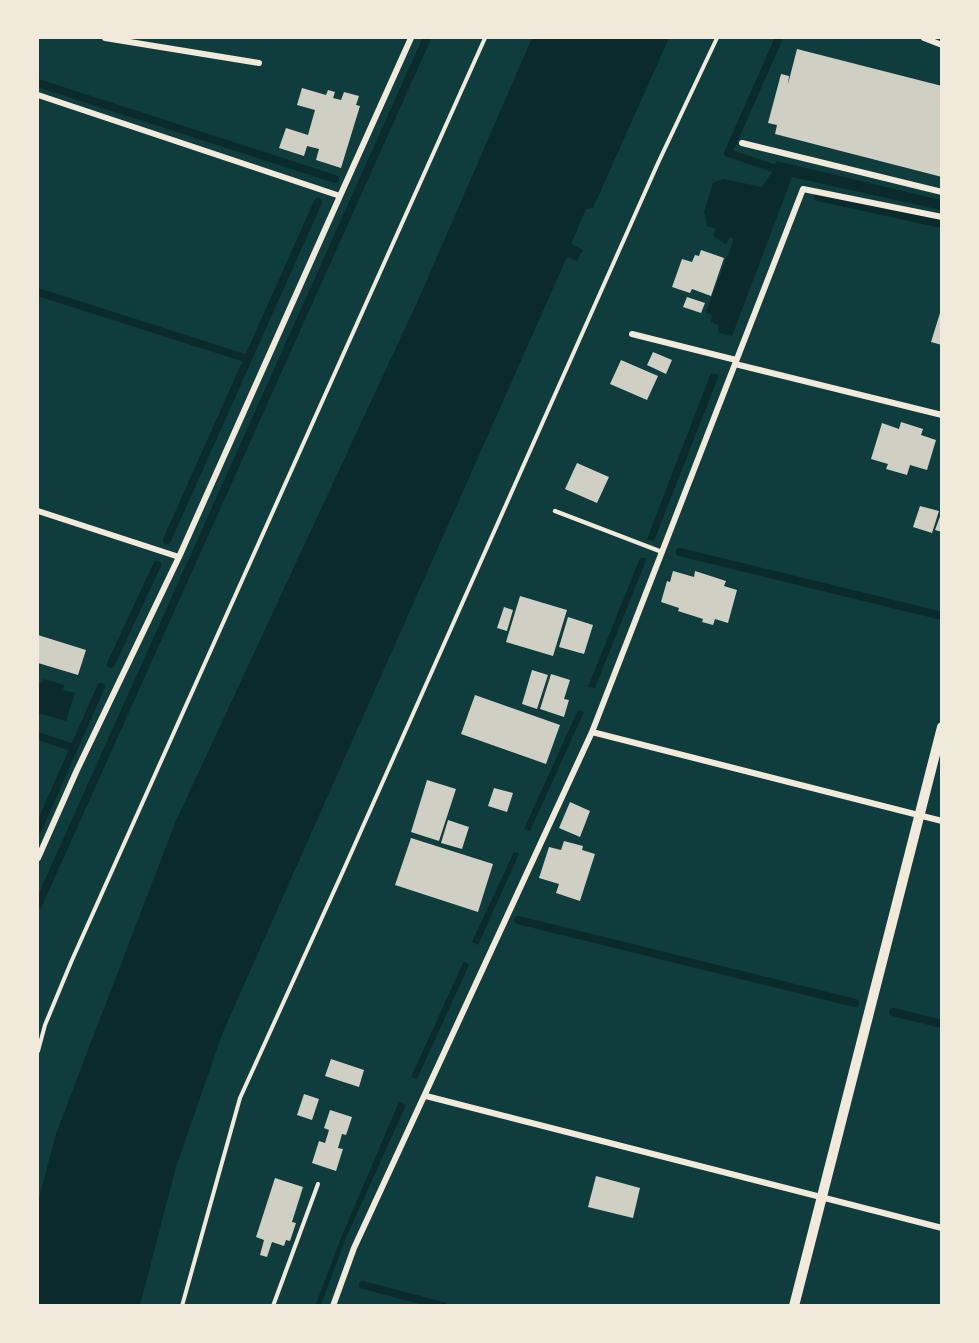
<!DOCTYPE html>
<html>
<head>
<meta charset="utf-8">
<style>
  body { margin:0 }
  #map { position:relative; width:979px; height:1343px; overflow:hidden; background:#0f3d3e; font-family:"Asap Condensed",sans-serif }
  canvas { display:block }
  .frame { position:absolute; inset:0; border:39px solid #f1e9da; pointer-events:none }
</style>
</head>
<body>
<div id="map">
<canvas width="979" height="1343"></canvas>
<div class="frame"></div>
</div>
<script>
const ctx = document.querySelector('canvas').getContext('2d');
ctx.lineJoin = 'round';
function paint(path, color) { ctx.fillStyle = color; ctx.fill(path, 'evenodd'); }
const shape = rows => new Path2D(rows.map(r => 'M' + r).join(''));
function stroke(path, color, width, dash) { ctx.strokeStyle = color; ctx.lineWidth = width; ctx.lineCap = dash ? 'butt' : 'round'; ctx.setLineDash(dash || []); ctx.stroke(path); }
paint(shape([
  [532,38,669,38,593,208,586,209,571,244,583,250,580,255,578,261,567,257,223,1032,176,1167,140,1305,38,1305,38,1201,57,1131,175,823,420,296],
  [776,161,941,200,941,210,792,177,732,336,719,333,718,325,711,322,712,315,706,312,734,239,730,237,726,244,713,236,716,229,707,226,704,212,713,183,723,179,762,187,773,171],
  [711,373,719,375,654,541,647,539],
  [640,558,647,558,595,688,588,687],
  [44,679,64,685,63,690,75,693,66,721,38,713,38,682,42,683],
  [578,710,584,712,530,831,524,829],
  [514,852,519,854,478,945,472,942],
  [464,961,469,965,417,1079,411,1077],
  [399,1102,406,1105,345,1240,321,1305,318,1305,316,1304,341,1238]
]), '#0a2a2b');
stroke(shape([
  [779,38,728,153,782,171],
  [38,83,335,179],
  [818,197,942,224],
  [38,292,248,359],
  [167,540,318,202],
  [680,552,942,616],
  [111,664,157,565],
  [38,736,74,748],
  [38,829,101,687],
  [38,905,427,38],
  [518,920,855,1003],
  [893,1012,942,1024],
  [363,1285,443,1306]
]), '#0a2a2b', 8);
paint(shape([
  [797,49,942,86,942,177,775,134,777,125,768,123,781,74,789,76,788,84],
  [302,88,326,95,328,90,335,92,333,98,341,100,344,92,359,96,356,105,360,106,341,168,316,160,319,149,307,146,304,156,279,148,286,128,308,135,315,110,297,105],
  [701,250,724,258,711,296,692,289,690,293,672,287,682,259,692,262,695,255,699,256],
  [687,297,705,303,701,313,683,307],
  [940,313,942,313,942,345,931,342],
  [653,352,672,360,666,374,647,365],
  [621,360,658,376,647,400,610,384],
  [901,422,923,429,921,435,936,440,927,470,910,465,907,475,886,469,888,464,871,459,882,423,899,429],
  [577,463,609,477,597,503,565,489],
  [920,506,939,511,932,533,913,527],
  [942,511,942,532,935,530],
  [673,571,694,577,695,571,726,581,724,586,737,590,728,623,715,619,713,625,702,622,703,619,678,611,679,608,661,602,667,581,670,582],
  [520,596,567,610,553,656,506,642],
  [504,607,513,610,507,631,497,628],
  [568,617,593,625,584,654,559,647],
  [38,635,86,650,78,675,38,663],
  [532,670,548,675,537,709,522,704],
  [551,674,570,680,564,699,569,700,564,717,540,709],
  [475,695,560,725,546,764,461,734],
  [427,780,456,789,439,841,411,832],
  [494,788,513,793,507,812,488,806],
  [570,802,590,811,580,837,559,828],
  [448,820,469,827,462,849,441,843],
  [411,838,493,864,478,912,395,885],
  [564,841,583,846,582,850,595,854,580,901,556,893,559,884,539,878,549,847,561,850],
  [331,1059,364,1070,359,1087,325,1076],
  [304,1094,319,1099,312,1120,297,1115],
  [330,1110,352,1117,346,1135,342,1134,338,1148,343,1149,336,1171,312,1163,319,1141,325,1143,329,1130,324,1128],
  [596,1176,640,1188,633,1218,588,1207],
  [275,1178,303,1187,292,1222,296,1223,290,1241,286,1240,284,1246,272,1242,267,1257,260,1255,264,1240,256,1237]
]), '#cfcfc3');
stroke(shape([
  [38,1051,45,1025,72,960,485,38],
  [182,1306,240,1098,344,869,658,163,717,38],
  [273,1306,318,1184]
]), '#f1e9da', 4);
stroke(shape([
  [555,511,662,552]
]), '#f1e9da', 4.5);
stroke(shape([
  [105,38,259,63],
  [924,38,942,45],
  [38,95,340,196,179,557,77,770,38,858],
  [742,143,942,192],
  [340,196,411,38],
  [632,334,736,360],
  [735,364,803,189,942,217],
  [38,511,179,557],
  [592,732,942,821],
  [426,1096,942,1228],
  [333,1306,354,1248,592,732,735,364,942,415]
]), '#f1e9da', 6);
stroke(shape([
  [794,1306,942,727]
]), '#f1e9da', 10);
</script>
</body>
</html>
